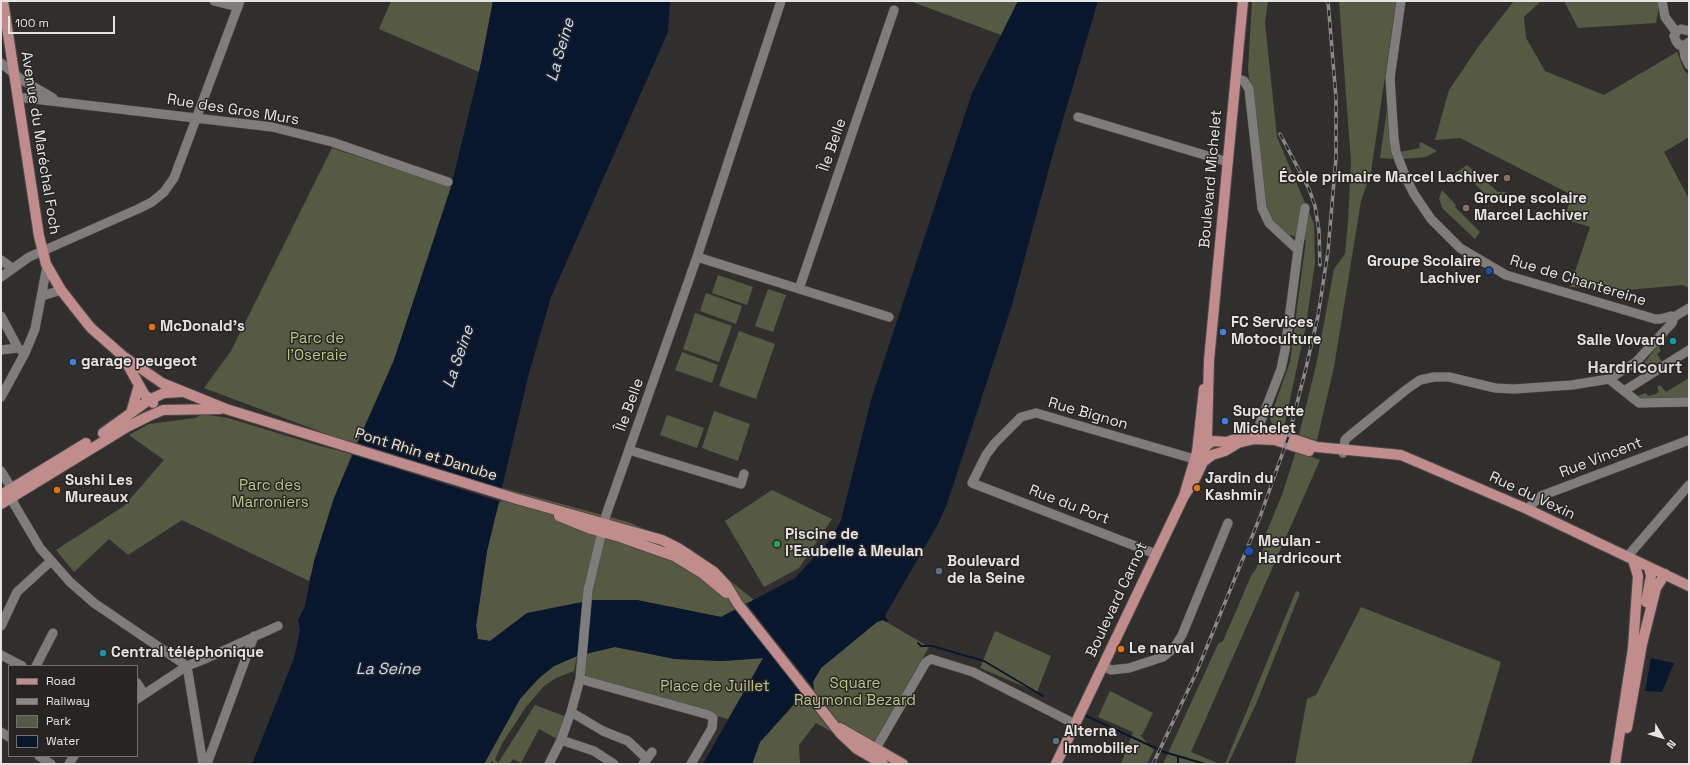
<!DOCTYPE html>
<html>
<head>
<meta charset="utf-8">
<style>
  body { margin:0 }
  #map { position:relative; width:1690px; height:765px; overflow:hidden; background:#312f2d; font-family:"Space Grotesk",sans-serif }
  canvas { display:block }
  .frame { position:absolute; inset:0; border:2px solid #e5e4e3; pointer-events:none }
  .legend { position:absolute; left:8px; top:665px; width:130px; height:92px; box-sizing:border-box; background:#272523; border:1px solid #737170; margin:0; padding:5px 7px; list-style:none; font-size:12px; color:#e5e4e3 }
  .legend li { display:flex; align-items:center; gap:8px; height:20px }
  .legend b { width:20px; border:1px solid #737170 }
  .north { position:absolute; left:1642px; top:717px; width:40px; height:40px; -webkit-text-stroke:3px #272523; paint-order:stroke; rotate:128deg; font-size:11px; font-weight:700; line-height:16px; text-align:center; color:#e5e4e3 }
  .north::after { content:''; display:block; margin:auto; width:14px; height:18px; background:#e5e4e3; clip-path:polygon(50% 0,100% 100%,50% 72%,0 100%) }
  .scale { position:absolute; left:8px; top:16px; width:107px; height:18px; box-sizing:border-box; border:2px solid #e5e4e3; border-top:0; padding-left:5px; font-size:12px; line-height:14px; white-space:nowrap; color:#e5e4e3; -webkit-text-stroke:3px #272523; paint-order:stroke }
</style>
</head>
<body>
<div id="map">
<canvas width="1690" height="765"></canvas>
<div class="frame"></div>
<ul class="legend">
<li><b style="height:5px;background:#c08d8c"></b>Road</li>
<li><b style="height:5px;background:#8a8987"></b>Railway</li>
<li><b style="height:11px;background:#575a43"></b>Park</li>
<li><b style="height:11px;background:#09172e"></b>Water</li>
</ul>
<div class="north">N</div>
<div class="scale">100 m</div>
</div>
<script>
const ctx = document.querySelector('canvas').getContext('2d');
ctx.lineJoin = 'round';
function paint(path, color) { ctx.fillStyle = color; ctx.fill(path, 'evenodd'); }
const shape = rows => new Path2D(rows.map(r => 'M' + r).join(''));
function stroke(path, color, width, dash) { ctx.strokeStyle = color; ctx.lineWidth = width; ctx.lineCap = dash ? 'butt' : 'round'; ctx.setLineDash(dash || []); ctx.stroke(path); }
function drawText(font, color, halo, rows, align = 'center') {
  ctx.font = font + ' "Space Grotesk",sans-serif'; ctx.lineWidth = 3; ctx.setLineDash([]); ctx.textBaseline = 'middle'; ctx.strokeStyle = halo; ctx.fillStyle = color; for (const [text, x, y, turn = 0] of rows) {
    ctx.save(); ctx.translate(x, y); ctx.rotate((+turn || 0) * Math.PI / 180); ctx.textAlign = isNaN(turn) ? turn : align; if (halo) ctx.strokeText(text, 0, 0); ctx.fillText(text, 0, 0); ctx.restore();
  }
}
paint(shape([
  [391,1,493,1,479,72,379,29],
  [910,1,1018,1,1001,35],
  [1252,1,1268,1,1265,23,1277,137,1314,224,1315,263,1306,325,1283,432,1273,427,1270,418,1290,362,1306,240,1284,233,1268,214,1248,70],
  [1339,1,1396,1,1371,172,1361,201,1334,367,1317,440,1299,435,1317,361,1334,269,1345,254,1348,222,1351,161],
  [1514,1,1541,1,1524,17,1526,38,1545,71,1604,95,1677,52,1684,70,1689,75,1689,137,1664,152,1689,199,1689,288,1683,285,1627,290,1570,287,1590,227,1564,219,1572,195,1460,138,1435,140,1449,90,1478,47],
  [1564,1,1660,1,1656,23,1578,28],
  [1387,109,1389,138,1393,159,1380,158],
  [1421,142,1437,151,1426,157,1403,159,1400,152,1420,148,1419,144],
  [332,148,451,187,394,360,356,445,204,388,231,351],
  [1467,165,1498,192,1506,192,1499,201,1488,194,1485,194,1473,182,1463,176,1460,179,1451,176],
  [1442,190,1456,205,1455,207,1480,232,1475,239,1443,209,1439,199],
  [718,275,753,287,747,305,712,293],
  [768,289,786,295,773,332,755,326],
  [706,293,742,306,736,324,700,311],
  [695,313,732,326,719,362,683,349],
  [739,331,775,344,756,399,719,386],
  [1663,339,1665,340,1663,344,1659,348,1661,351,1657,354,1662,362,1650,370,1645,369,1644,363],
  [682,352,718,365,712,383,675,370],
  [1689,378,1689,397,1644,400,1637,396,1646,393,1648,396,1656,394,1659,391,1657,387,1660,385,1666,392],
  [714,411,750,424,738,461,702,448],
  [202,414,228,418,320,446,352,454,334,498,309,581,182,520,128,555,109,539,74,572,56,550,124,506,164,460,129,435,149,424,195,418],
  [667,415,704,428,697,448,660,435],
  [1296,451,1320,460,1191,752,1220,764,1163,764,1218,644,1223,641,1251,576,1256,569,1265,544,1262,543,1282,495],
  [503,488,628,522,691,549,754,600,721,617,637,600,527,613,490,641,478,639,476,626,487,551],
  [772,490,832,519,799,568,764,587,725,521],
  [1296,591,1300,593,1256,704,1228,764,1225,764],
  [1361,607,1501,662,1471,764,1295,764,1307,699,1316,695],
  [883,620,929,647,868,752,816,723,799,745,800,764,752,764,760,742,796,702,814,689,813,682,821,668,877,622],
  [995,631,1051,656,1037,692,980,668],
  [615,647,675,659,722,661,764,658,728,719,588,679,584,672,586,653],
  [577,656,574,671,556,678,544,686,526,707,503,742,495,759,498,763,535,705,567,717,559,740,539,729,521,763,513,759,510,764,494,764,492,761,490,764,484,764,520,699,529,687,554,666],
  [1110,691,1153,713,1142,735,1140,735,1154,750,1147,764,1121,764,1133,732,1098,717]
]), '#575a43');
paint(shape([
  [493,1,670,1,668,32,551,297,529,373,487,551,476,626,478,639,490,641,527,613,592,600,637,600,721,617,795,578,832,538,841,520,871,400,972,93,1018,1,1098,1,1054,150,1012,305,947,504,938,524,886,614,885,617,888,620,886,622,883,620,877,622,821,668,813,682,814,689,796,702,760,742,752,764,703,764,763,658,722,661,675,659,615,647,577,656,554,666,541,676,520,699,484,764,252,764,294,658,300,630,298,620,305,606,314,561,334,498,394,360,451,187,482,59],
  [1651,658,1674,663,1662,692,1645,691]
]), '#09172e');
paint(shape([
  [355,442,504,489,501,502,350,454],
  [746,603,814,689,803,696,736,608]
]), '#312f2d');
stroke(shape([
  [918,643,921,646,932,646,984,661,1043,696],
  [1084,715,1164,752,1205,764],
  [1178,756,1178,764]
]), '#09172e', 2);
const minor = shape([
  [214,1,238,7],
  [1401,1,1390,78,1394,139,1396,152,1406,178,1414,194,1431,219,1460,248,1506,275,1655,319,1660,319,1671,316,1674,317],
  [1662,1,1665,17,1676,32],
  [1689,31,1681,29,1677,31,1674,36,1676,41,1679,45,1685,45,1689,42],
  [1683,45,1685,57,1689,65],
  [1,63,22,80,53,98],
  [1236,78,1244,81,1249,89,1262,208,1269,223,1298,250],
  [17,97,272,127,332,142,448,182],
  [1078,117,1228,162],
  [697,257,889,317],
  [1,260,12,268],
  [1,277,29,257,138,209,152,202,164,192,174,178,240,1],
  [799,289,894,10],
  [42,296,61,290],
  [1,316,18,348],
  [1,350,18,348,22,351],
  [1609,379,1639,403,1689,402],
  [1624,391,1689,350],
  [1,397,25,353,35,329,47,266],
  [1254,439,1281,369,1285,350,1298,250,1305,208],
  [629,450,741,484,744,474],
  [1343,453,1345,440,1348,437,1407,389,1420,380,1434,377,1449,377,1495,388,1514,389,1572,385,1609,379,1636,362,1672,323,1674,317,1689,308],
  [1,471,9,484,14,504,40,548,70,582,94,603,187,666],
  [1527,509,1541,496,1689,440],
  [1156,554,972,483,986,455,995,443,1021,417,1036,413,1201,461],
  [1627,557,1689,485],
  [1,626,17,592,51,561],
  [1,655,22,666],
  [36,666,53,633],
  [187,666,203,764],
  [1103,666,1111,670,1129,668,1163,657,1174,648,1182,635,1228,523],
  [580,679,709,715,713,718,712,728,691,764],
  [137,683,144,694],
  [137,699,187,666,207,658,278,626],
  [571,712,603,731,628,741,647,759],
  [1,732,9,737],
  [561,740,594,751,614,764],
  [875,750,926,662,931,659,973,672,1075,724],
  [39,756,51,764],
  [69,764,74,756],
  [207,764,254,636],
  [549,764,561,740,571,712,580,679,588,590,606,515,697,257,781,1],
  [643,764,652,752]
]);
const major = shape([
  [3,1,39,236,46,264,61,290,79,313,91,328,123,356,162,383,226,409,517,499,662,540,678,548,714,572,727,586,738,604,840,733,857,749,883,764],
  [124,358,144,394,153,403],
  [131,413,139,385],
  [103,433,149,400,164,393,181,392],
  [1197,452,1213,441,1227,442,1249,434,1266,432,1281,435,1317,447,1401,455,1527,509,1689,586],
  [1203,462,1212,455,1225,451,1238,443,1254,439,1275,440,1309,451],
  [1,495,86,443],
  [1184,496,1196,477,1203,462,1207,436,1209,360,1243,1],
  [1,504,127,427,149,416,163,410,220,409],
  [559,516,591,529,620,537,674,556,702,573,726,593],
  [1646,602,1651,576,1649,567],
  [840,728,903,764],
  [1627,728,1642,644,1656,588,1665,574],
  [1056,764,1184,496,1197,452,1204,389],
  [1615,764,1633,648,1638,576,1633,560]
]);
stroke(minor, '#4e4c4b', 10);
stroke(major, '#4e4c4b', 12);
stroke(minor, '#7f7d7b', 9);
stroke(major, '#c08d8c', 10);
const rail = shape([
  [1280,134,1309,189,1315,206,1319,231,1320,265],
  [1153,764,1197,671,1260,517,1289,435,1306,368,1318,316,1328,251,1336,158,1336,98,1328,1]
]);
stroke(rail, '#8a8987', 3.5);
stroke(rail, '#272523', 2, [6]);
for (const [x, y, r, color] of [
  [1507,178,4,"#8d6e63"],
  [1466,208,4,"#8d6e63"],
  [1489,271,4,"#1a4fb4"],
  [152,327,4,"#e8710a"],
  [1223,332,4,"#3f7fe0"],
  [1673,341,4,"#0f9aa8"],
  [73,362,4,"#3f7fe0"],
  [1225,421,4,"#3f7fe0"],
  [1197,488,4,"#e8710a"],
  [57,490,4,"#e8710a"],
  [777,544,4,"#2e9e5b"],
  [1249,551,5,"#1a4fb4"],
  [939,571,4,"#5c6f8a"],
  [1121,649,4,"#e8710a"],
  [103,653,4,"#0f9aa8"],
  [1056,741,4,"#5c6f8a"]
]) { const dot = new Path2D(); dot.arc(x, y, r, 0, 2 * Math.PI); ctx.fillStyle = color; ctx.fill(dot); stroke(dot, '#272523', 1.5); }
drawText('15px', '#e5e4e3', '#272523', [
  ["Rue des Gros Murs",233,110,9],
  ["Avenue du Maréchal Foch",40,143,81],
  ["Île Belle",833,145,-71],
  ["Boulevard Michelet",1211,179,-85],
  ["Rue de Chantereine",1578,281,17],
  ["Île Belle",630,405,-70],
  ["Rue Bignon",1088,414,16],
  ["Pont Rhin et Danube",426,455,17],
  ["Rue Vincent",1601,458,-21],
  ["Rue du Vexin",1532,496,25],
  ["Rue du Port",1069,505,21],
  ["Boulevard Carnot",1117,600,-65]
]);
drawText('bold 15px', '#e5e4e3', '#272523', [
  ["École primaire Marcel Lachiver",1499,178,"right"],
  ["Groupe scolaire",1474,199],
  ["Marcel Lachiver",1474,216],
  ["Groupe Scolaire",1481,262,"right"],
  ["Lachiver",1481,279,"right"],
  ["FC Services",1231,323],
  ["Motoculture",1231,340],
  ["McDonald's",160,327],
  ["Salle Vovard",1665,341,"right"],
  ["garage peugeot",81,362],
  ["Supérette",1233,412],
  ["Michelet",1233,429],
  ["Jardin du",1205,479],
  ["Kashmir",1205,496],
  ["Sushi Les",65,481],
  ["Mureaux",65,498],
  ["Piscine de",785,535],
  ["l'Eaubelle à Meulan",785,552],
  ["Meulan -",1258,542],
  ["Hardricourt",1258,559],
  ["Boulevard",947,562],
  ["de la Seine",947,579],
  ["Le narval",1129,649],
  ["Central téléphonique",111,653],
  ["Alterna",1064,732],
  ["Immobilier",1064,749]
], 'left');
drawText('15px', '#bcc589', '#272523', [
  ["Parc de",317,339],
  ["l'Oseraie",317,356],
  ["Parc des",270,486],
  ["Marroniers",270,503],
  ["Square",855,684],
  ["Raymond Bezard",855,701],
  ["Place de Juillet",715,687]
]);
drawText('italic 16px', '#c8dcfb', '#272523', [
  ["La Seine",561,50,-74],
  ["La Seine",459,357,-71],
  ["La Seine",388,670]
]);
drawText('bold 17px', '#d8d5d3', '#272523', [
  ["Hardricourt",1635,368]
]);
</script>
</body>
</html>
